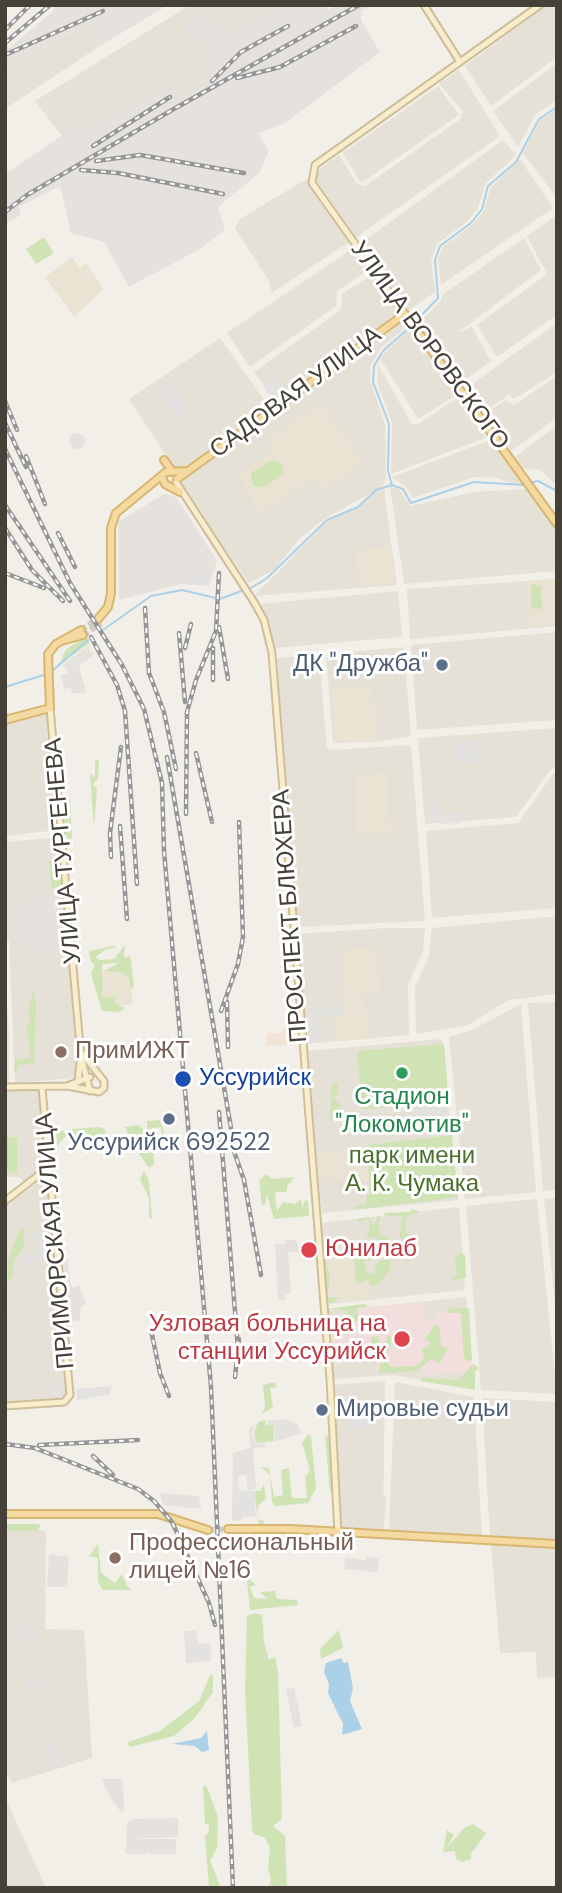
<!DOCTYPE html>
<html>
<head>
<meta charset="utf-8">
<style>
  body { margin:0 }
  #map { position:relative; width:562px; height:1893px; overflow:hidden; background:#f2efe8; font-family:"DM Sans",sans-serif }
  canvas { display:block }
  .frame { position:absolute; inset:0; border:7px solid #454038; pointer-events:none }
</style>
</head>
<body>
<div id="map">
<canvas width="562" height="1893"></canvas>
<div class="frame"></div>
</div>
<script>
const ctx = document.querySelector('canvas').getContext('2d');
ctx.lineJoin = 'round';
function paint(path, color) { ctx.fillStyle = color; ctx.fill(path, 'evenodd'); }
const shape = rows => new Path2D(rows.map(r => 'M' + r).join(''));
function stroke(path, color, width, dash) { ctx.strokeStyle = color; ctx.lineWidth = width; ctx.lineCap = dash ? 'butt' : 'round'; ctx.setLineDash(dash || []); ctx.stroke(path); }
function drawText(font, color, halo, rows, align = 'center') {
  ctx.font = font + ' "DM Sans",sans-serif'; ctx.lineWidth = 6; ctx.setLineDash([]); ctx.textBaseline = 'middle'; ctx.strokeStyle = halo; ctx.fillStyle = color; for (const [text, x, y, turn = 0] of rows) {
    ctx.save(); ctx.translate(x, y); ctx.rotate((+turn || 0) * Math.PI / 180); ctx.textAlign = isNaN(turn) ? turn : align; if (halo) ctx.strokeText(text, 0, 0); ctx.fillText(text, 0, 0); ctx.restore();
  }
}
paint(shape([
  [190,5,284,5,233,31,209,14,186,23,213,72,182,96,70,130,62,136,35,101],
  [547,5,557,5,557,57,491,106,465,66],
  [85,25,100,46,5,109,5,70],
  [557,63,557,100,535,115,518,147,493,111],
  [459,70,500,136,355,238,316,183,317,171,339,155,357,184,365,186,459,120,463,112,439,83],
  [438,86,459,115,361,183,343,153],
  [557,109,557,198,523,153,540,120],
  [503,140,516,155,485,184,478,208,468,221,437,244,431,260,435,292,406,312,360,244],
  [520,159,553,208,441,285,438,259,443,247,473,224,484,210,491,187],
  [308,178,310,187,349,242,272,293,268,279,235,229,240,219],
  [557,215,557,315,497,357,477,325,547,274,527,236],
  [524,238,541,270,460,331,461,333,471,326,491,361,460,384,416,326,441,301,442,295],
  [355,247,370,269,337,291,336,306,250,367,227,333],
  [373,274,400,314,275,401,254,372,341,310,342,294],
  [404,322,407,326,381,348,370,366,370,380,385,424,386,477,383,486,326,518,300,538,275,569,249,583,183,490,180,481,277,407],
  [557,323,557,372,514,399,509,395,482,413,464,390],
  [408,330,458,394,418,419,380,358],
  [220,338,270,408,185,467,175,469,129,399],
  [378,365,412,424,417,425,460,396,485,438,391,474,392,423,377,381],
  [557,376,557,418,511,451,484,414,506,400,514,405],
  [557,425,557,481,554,483,540,470,524,469,515,457],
  [493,439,524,483,519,486,497,478,474,477,413,498,406,487,392,477],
  [390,487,398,488,411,506,474,492,529,489,557,531,557,571,404,584],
  [384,489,397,585,254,596,328,521,359,507,376,491],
  [557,579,557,626,410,639,407,589],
  [398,591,402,637,275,648,260,604],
  [557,632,557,720,417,730,411,645],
  [404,647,411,736,377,742,333,743,326,654],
  [319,655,327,747,330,750,411,745,425,921,296,927,275,658],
  [47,712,58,830,5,836,5,723],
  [557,728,557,768,552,768,516,817,425,824,418,738],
  [553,774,557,774,557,908,432,918,426,831,518,823],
  [59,837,78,1049,74,1078,15,1083,9,941,5,936,5,842],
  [557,916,557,994,509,1000,466,1026,416,1034,415,987,429,956,432,928],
  [386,928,425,928,423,951,408,985,409,1035,305,1044,297,934],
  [5,985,9,1030,9,1082,5,1082],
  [557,1002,557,1190,543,1191,528,1003],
  [521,1004,536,1192,465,1199,449,1037,472,1030],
  [442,1039,458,1200,322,1213,306,1051],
  [5,1090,38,1090,45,1166,24,1184,21,1178,5,1176],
  [46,1177,66,1393,65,1398,5,1402,5,1205],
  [557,1198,557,1324,544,1199],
  [537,1199,557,1394,481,1390,466,1206],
  [459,1207,465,1290,329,1304,321,1223],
  [466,1297,474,1389,393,1375,334,1379,330,1311],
  [385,1381,383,1532,342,1529,333,1385],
  [395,1382,474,1397,482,1537,389,1532],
  [482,1398,557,1402,557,1540,490,1537],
  [5,1525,46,1531,45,1629,84,1630,92,1758,12,1783,5,1772],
  [491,1544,557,1548,557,1677,537,1678,536,1652,500,1653],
  [5,1797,46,1888,5,1888]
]), '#e6e1d7');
paint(shape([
  [286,1026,294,1026,295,1045,267,1046,266,1033,279,1033]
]), '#f2e5d6');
paint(shape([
  [52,5,168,5,100,46,84,25,5,70,5,51,55,10],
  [284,5,322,5,330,9,335,5,375,5,362,10,361,20,380,52,285,123,258,133,269,151,259,173,218,207,225,230,198,250,129,287,104,242,71,233,60,186,19,207,21,215,5,224,5,174,70,130,170,84,182,96,213,72,186,23,209,14,233,31],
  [164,494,176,497,217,561,209,586,181,584,119,600,118,522],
  [88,646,93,656,79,666,86,693,72,693,71,687,64,689,61,675,69,672,62,665],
  [56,895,60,949,43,951,43,956,34,956,34,949,16,950,7,901],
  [64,1239,71,1284,73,1288,79,1285,86,1304,81,1307,80,1321,69,1322,58,1240],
  [285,1240,296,1240,299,1252,288,1252,291,1293,285,1294,285,1300,278,1300,275,1244,285,1244],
  [9,1280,17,1280,15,1339,8,1339,9,1312,5,1312,5,1286,9,1286],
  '49 1388a8 8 0 1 1 16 0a8 8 0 1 1-16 0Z',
  [284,1419,298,1424,301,1434,276,1441,273,1426,267,1426,267,1421],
  [252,1426,255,1426,252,1431,255,1444,265,1443,265,1447,253,1448,256,1489,248,1490,246,1475,240,1475,238,1479,242,1520,232,1521,233,1453,250,1448,249,1429],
  [160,1493,199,1496,201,1509,163,1505],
  [381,1496,386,1497,384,1532,363,1531,363,1524,379,1525],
  [49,1554,69,1557,67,1587,47,1587],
  [367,1556,379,1558,377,1572,344,1569,345,1558,366,1560],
  [14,1624,40,1626,40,1646,14,1646,8,1641,10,1629],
  [42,1647,46,1650,46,1688,22,1688,24,1677,41,1677],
  [294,1688,302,1726,294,1728,286,1689],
  [102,1779,123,1779,124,1812,120,1811,108,1794],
  [178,1818,178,1837,127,1839,176,1839,176,1854,148,1854,147,1850,146,1854,126,1854,127,1824,134,1819]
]), '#e5e1dd');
paint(shape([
  [72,257,80,268,86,263,104,289,74,317,45,277],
  [319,403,361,459,358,466,320,491,311,478,259,514,239,474,275,448,269,438],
  [391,547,394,582,359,585,355,550],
  [557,578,557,624,531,626,527,581],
  [372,684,376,741,334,742,330,688],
  [387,772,390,834,357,835,355,775],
  [376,947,380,992,364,993,368,1039,335,1041,334,1016,345,1015,344,949],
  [129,967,133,1004,103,1007,98,970],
  [364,1147,368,1180,320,1181,318,1153],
  [364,1237,370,1299,331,1302,326,1239]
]), '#eae3d4');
paint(shape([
  [422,1302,425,1320,433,1320,438,1312,467,1311,472,1372,426,1375,425,1368,377,1372,376,1359,371,1359,370,1354,343,1356,341,1365,335,1365,334,1337,352,1335,350,1309]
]), '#f2dfdd');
paint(shape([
  [44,237,54,253,36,264,26,249],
  [271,460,282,463,283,473,265,487,253,486,251,473],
  [531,584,541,586,542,609,531,608],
  [86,637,90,643,59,665,66,649],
  [99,759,98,779,94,782,93,786,97,787,94,829,90,774,95,777,95,761],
  [67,799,70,799,72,839,69,842,65,831,68,832,68,825,67,828,62,809,67,813],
  [62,853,64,887,52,888,49,861],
  [125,945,124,956,126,958,128,955,131,959,134,988,131,989,129,978,121,972,105,971,118,963,102,964,102,995,105,998,117,995,113,1003,125,1008,120,1012,102,1011,93,981,91,973,95,965,91,962,89,951,113,946,117,948,106,949,96,957,99,960,114,959],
  [33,991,36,1004,34,1063,19,1065,17,1071,14,1072,15,1060,31,1058,27,1025,31,1021,28,1013],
  [444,1044,449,1104,362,1109,357,1051],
  [332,1083,338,1083,337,1094,333,1097,341,1106,338,1113,330,1119],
  [159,1120,163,1127,164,1140,163,1143,161,1127,152,1128,154,1164,149,1168,135,1148,149,1153,147,1141,142,1135,128,1134,125,1127,139,1125,147,1134,147,1121],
  [52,1125,68,1134,73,1129,99,1127,105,1129,106,1134,101,1142,92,1136,66,1136,55,1148,51,1146,47,1138],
  [452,1135,458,1197,354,1210,355,1206,366,1204,367,1195,370,1194,367,1145],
  [5,1137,17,1137,17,1173,5,1172],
  [144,1171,149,1181,152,1218,149,1218,149,1199,140,1179],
  [266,1174,272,1179,294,1177,287,1187,287,1192,275,1192,277,1211,283,1202,295,1204,301,1199,302,1208,305,1200,308,1201,309,1216,274,1219,267,1194,265,1205,262,1205,259,1181],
  [413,1209,420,1212,407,1216,405,1230,409,1235,403,1241,399,1236,403,1216,385,1216,384,1213,409,1212],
  [378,1215,381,1219,378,1223,381,1237,389,1237,388,1252,384,1255,383,1248,380,1248,379,1256,373,1248,372,1261,369,1261,361,1251,361,1245,370,1245,377,1238,374,1236,367,1239,370,1222,366,1219,359,1222,357,1219,369,1217,374,1226],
  [20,1228,24,1229,24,1246,13,1260,12,1278,8,1280,8,1260],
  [460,1252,465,1255,466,1278,453,1280,452,1276,457,1275,455,1258],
  [354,1255,364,1256,367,1274,375,1273,375,1267,379,1261,390,1259,391,1268,380,1283,371,1287,368,1280,356,1284],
  [325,1257,330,1277,327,1297,340,1298,331,1303,328,1303,325,1289],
  [364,1304,371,1306,357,1308,359,1322,342,1323,341,1318,348,1315,348,1310,330,1310,329,1329,328,1309],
  [469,1308,472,1360,469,1361,464,1359,461,1313,449,1313,448,1309],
  [439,1325,441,1344,444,1348,449,1347,439,1364,432,1359,416,1371,379,1373,380,1363,387,1362,391,1367,416,1366,424,1360,422,1348,428,1347,430,1341,425,1341,426,1335,430,1334,433,1326],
  [391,1335,391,1348,386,1354,371,1344,371,1337,378,1336,379,1343,386,1343,386,1337],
  [473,1364,479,1368,475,1372,475,1390,420,1381,422,1378,459,1380],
  [275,1382,276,1387,270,1388,273,1407,262,1414,265,1407,263,1385],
  [266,1420,265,1425,273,1426,274,1441,256,1443,254,1432,258,1422],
  [325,1434,329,1438,333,1489,330,1492],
  [308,1435,311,1436,316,1488,308,1503,275,1506,272,1502,270,1475,260,1467,269,1468,274,1497,283,1495,281,1470,289,1468,292,1498,307,1498,305,1477,310,1470,302,1443],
  [264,1484,266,1499,258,1506,258,1519,266,1522,259,1525,254,1491,260,1491],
  [5,1524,36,1524,41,1525,37,1531,5,1531],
  [265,1543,266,1549,270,1549,269,1544,275,1543,278,1547,285,1543,288,1548,292,1543,293,1549,256,1553],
  [98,1544,101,1573,115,1583,122,1574,127,1586,132,1590,102,1590,98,1581,98,1558,89,1556],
  [244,1553,246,1576,256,1585,250,1587,254,1598,267,1599,260,1592,275,1591,277,1599,297,1600,298,1605,250,1610],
  [254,1613,262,1615,264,1642,269,1660,275,1657,278,1672,282,1819,273,1826,285,1836,287,1888,268,1888,271,1880,268,1868,270,1848,265,1838,254,1834,252,1830,245,1692,247,1616],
  [339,1630,343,1648,321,1659,320,1649],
  [210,1675,213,1675,213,1692,195,1718,174,1736,129,1747,128,1742,160,1731,199,1701],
  [203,1785,207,1787,218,1817,217,1848,210,1861,221,1888,209,1887,205,1836,209,1832,209,1825,205,1823],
  [473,1824,486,1833,471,1854,471,1859,462,1862,456,1859,455,1851,443,1852,447,1830,454,1835,446,1849,464,1828]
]), '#cfe3b5');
paint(shape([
  [202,13,207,21,191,33,185,25],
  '265 387a9 9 0 1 1 18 0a9 9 0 1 1-18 0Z',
  [172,383,189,408,176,417,159,392],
  '69 441a8 8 0 1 1 16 0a8 8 0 1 1-16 0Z',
  [211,566,209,585,182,584],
  [477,740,479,763,457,765,455,742],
  [440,802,441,814,461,813,462,823,441,824,440,819,428,820,427,803],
  [47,909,50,937,43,937,40,909],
  [345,1007,345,1015,318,1016,319,1042,309,1043,307,1009],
  [444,1106,444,1114,416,1116,416,1108],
  [50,1230,52,1260,18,1264,25,1255,36,1254,33,1232],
  [112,1386,109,1395,77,1400,76,1389],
  [366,1405,368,1429,348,1430,347,1406],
  [254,1490,256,1516,241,1518,239,1491],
  [184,1631,196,1631,198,1643,211,1644,211,1661,186,1663],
  [47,1741,54,1741,61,1749,61,1765,49,1768]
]), '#e4e2e0');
paint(shape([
  [341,1658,344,1663,348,1662,353,1688,350,1701,362,1729,342,1735,343,1724,328,1693,329,1684,324,1672,326,1663],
  [207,1731,209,1750,202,1752,195,1746,172,1744,201,1738]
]), '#abd1e9');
stroke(shape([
  [414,323,438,298,435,260,440,246,471,223,482,209,488,186,516,162,539,119,557,107],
  [529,483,538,481,557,491],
  [392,485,403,489,411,503,474,482,524,485],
  [249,589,266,579,327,520,358,507,376,490,392,485,388,471,389,424,373,382,374,366,383,351,410,327],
  [103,630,151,596,182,590,220,599,244,590],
  [52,671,88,640],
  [5,687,47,674]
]), '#abd1e9', 2);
stroke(shape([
  [81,630,98,619],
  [83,635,101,623],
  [208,1530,228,1529]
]), '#cfccc5', 6, [6, 3]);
const secondary = shape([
  [424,5,460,62],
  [405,314,312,183,315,165,540,5],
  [176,482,254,602,264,620,272,653,330,1380,338,1533],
  [50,708,81,1057,90,1091],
  [78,1082,80,1062],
  [67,1086,90,1077],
  [5,1087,67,1086,99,1092,104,1088,104,1081,81,1052],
  [5,1201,49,1167],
  [5,1406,64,1402,70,1395,42,1088]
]);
const primary = shape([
  [164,460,172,471],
  [162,477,165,484,180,492],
  [177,479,405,314,557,524],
  [98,619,108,607,111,593,111,528,116,513,166,472,186,471],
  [65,640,83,635],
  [50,708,48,654,56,644,81,630],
  [5,720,50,708],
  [5,1514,158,1514,208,1530],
  [228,1529,290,1529,557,1544]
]);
stroke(secondary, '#cdbf9c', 9);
stroke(primary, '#d8b671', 10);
stroke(secondary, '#f9edcc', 5);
stroke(primary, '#f4daa0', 6);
const rail = shape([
  [5,30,30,5],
  [5,43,50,5],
  [5,55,103,11],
  [237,78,280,67,356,26],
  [212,81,241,52,288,26],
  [93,146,170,97],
  [96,161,140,155,244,173],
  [81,170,118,173,223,194],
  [5,212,27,195,172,110,359,5],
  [5,401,17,430],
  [5,423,26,467],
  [5,449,70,583,122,665,144,709,162,783,164,851,211,1387,233,1888],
  [26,456,45,504],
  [5,505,70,601],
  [5,528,32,570,63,601],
  [58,533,75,567],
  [5,573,44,588],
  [145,608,149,673,164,712,176,769],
  [219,627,228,679],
  [179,633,185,702],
  [91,637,117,685,125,711,137,884],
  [185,648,191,624],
  [213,680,213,648],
  [196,753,212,822],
  [167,757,231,1128],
  [186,814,187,712,196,680,216,631,219,573],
  [120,826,127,919],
  [111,857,110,833,121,747],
  [227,1002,228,1047],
  [221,1011,238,964,243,937,239,822],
  [219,1112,238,1349],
  [230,1140,244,1180,261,1275],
  [151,1330,160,1373,169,1396],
  [235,1377,239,1339],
  [5,1444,35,1448,138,1489,154,1501,172,1522,209,1603,215,1625],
  [39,1445,138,1440],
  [93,1456,113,1475]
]);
stroke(rail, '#969696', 4.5);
stroke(rail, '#fff', 2, [5]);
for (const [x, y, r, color] of [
  [442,665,7,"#5c6f8a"],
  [61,1052,7,"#8d6e63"],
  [402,1073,7,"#2e9e5b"],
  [183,1079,9,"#1a4fb4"],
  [169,1119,7,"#5c6f8a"],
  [309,1250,9,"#e0444e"],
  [402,1339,9,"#e0444e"],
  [322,1410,7,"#5c6f8a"],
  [115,1558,7,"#8d6e63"]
]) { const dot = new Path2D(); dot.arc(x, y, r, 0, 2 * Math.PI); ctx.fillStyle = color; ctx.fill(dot); stroke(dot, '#fff', 2.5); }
drawText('24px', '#454038', '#fff', [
  ["УЛИЦА ВОРОВСКОГО",429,346,54],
  ["САДОВАЯ УЛИЦА",296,393,-36],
  ["УЛИЦА ТУРГЕНЕВА",64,851,-95],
  ["ПРОСПЕКТ БЛЮХЕРА",291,916,-94],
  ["ПРИМОРСКАЯ УЛИЦА",56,1241,-95]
]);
drawText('24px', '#4e5e75', '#fff', [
  ["ДК \"Дружба\"",428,665],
  ["Уссурийск 692522",169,1144,"center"],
  ["Мировые судьи",336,1410,"left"]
], 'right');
drawText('24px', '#785e54', '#fff', [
  ["ПримИЖТ",75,1052],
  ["Профессиональный",129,1544],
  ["лицей №16",129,1572]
], 'left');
drawText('24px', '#164399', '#fff', [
  ["Уссурийск",199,1079]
], 'left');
drawText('24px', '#27864d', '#fff', [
  ["Стадион",402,1098],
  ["\"Локомотив\"",402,1126]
]);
drawText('24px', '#4b7131', '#fff', [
  ["парк имени",412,1157],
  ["А. К. Чумака",412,1185]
]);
drawText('24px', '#be3a42', '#fff', [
  ["Юнилаб",325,1250],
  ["Узловая больница на",386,1325,"right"],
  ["станции Уссурийск",386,1353,"right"]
], 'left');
</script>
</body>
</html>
